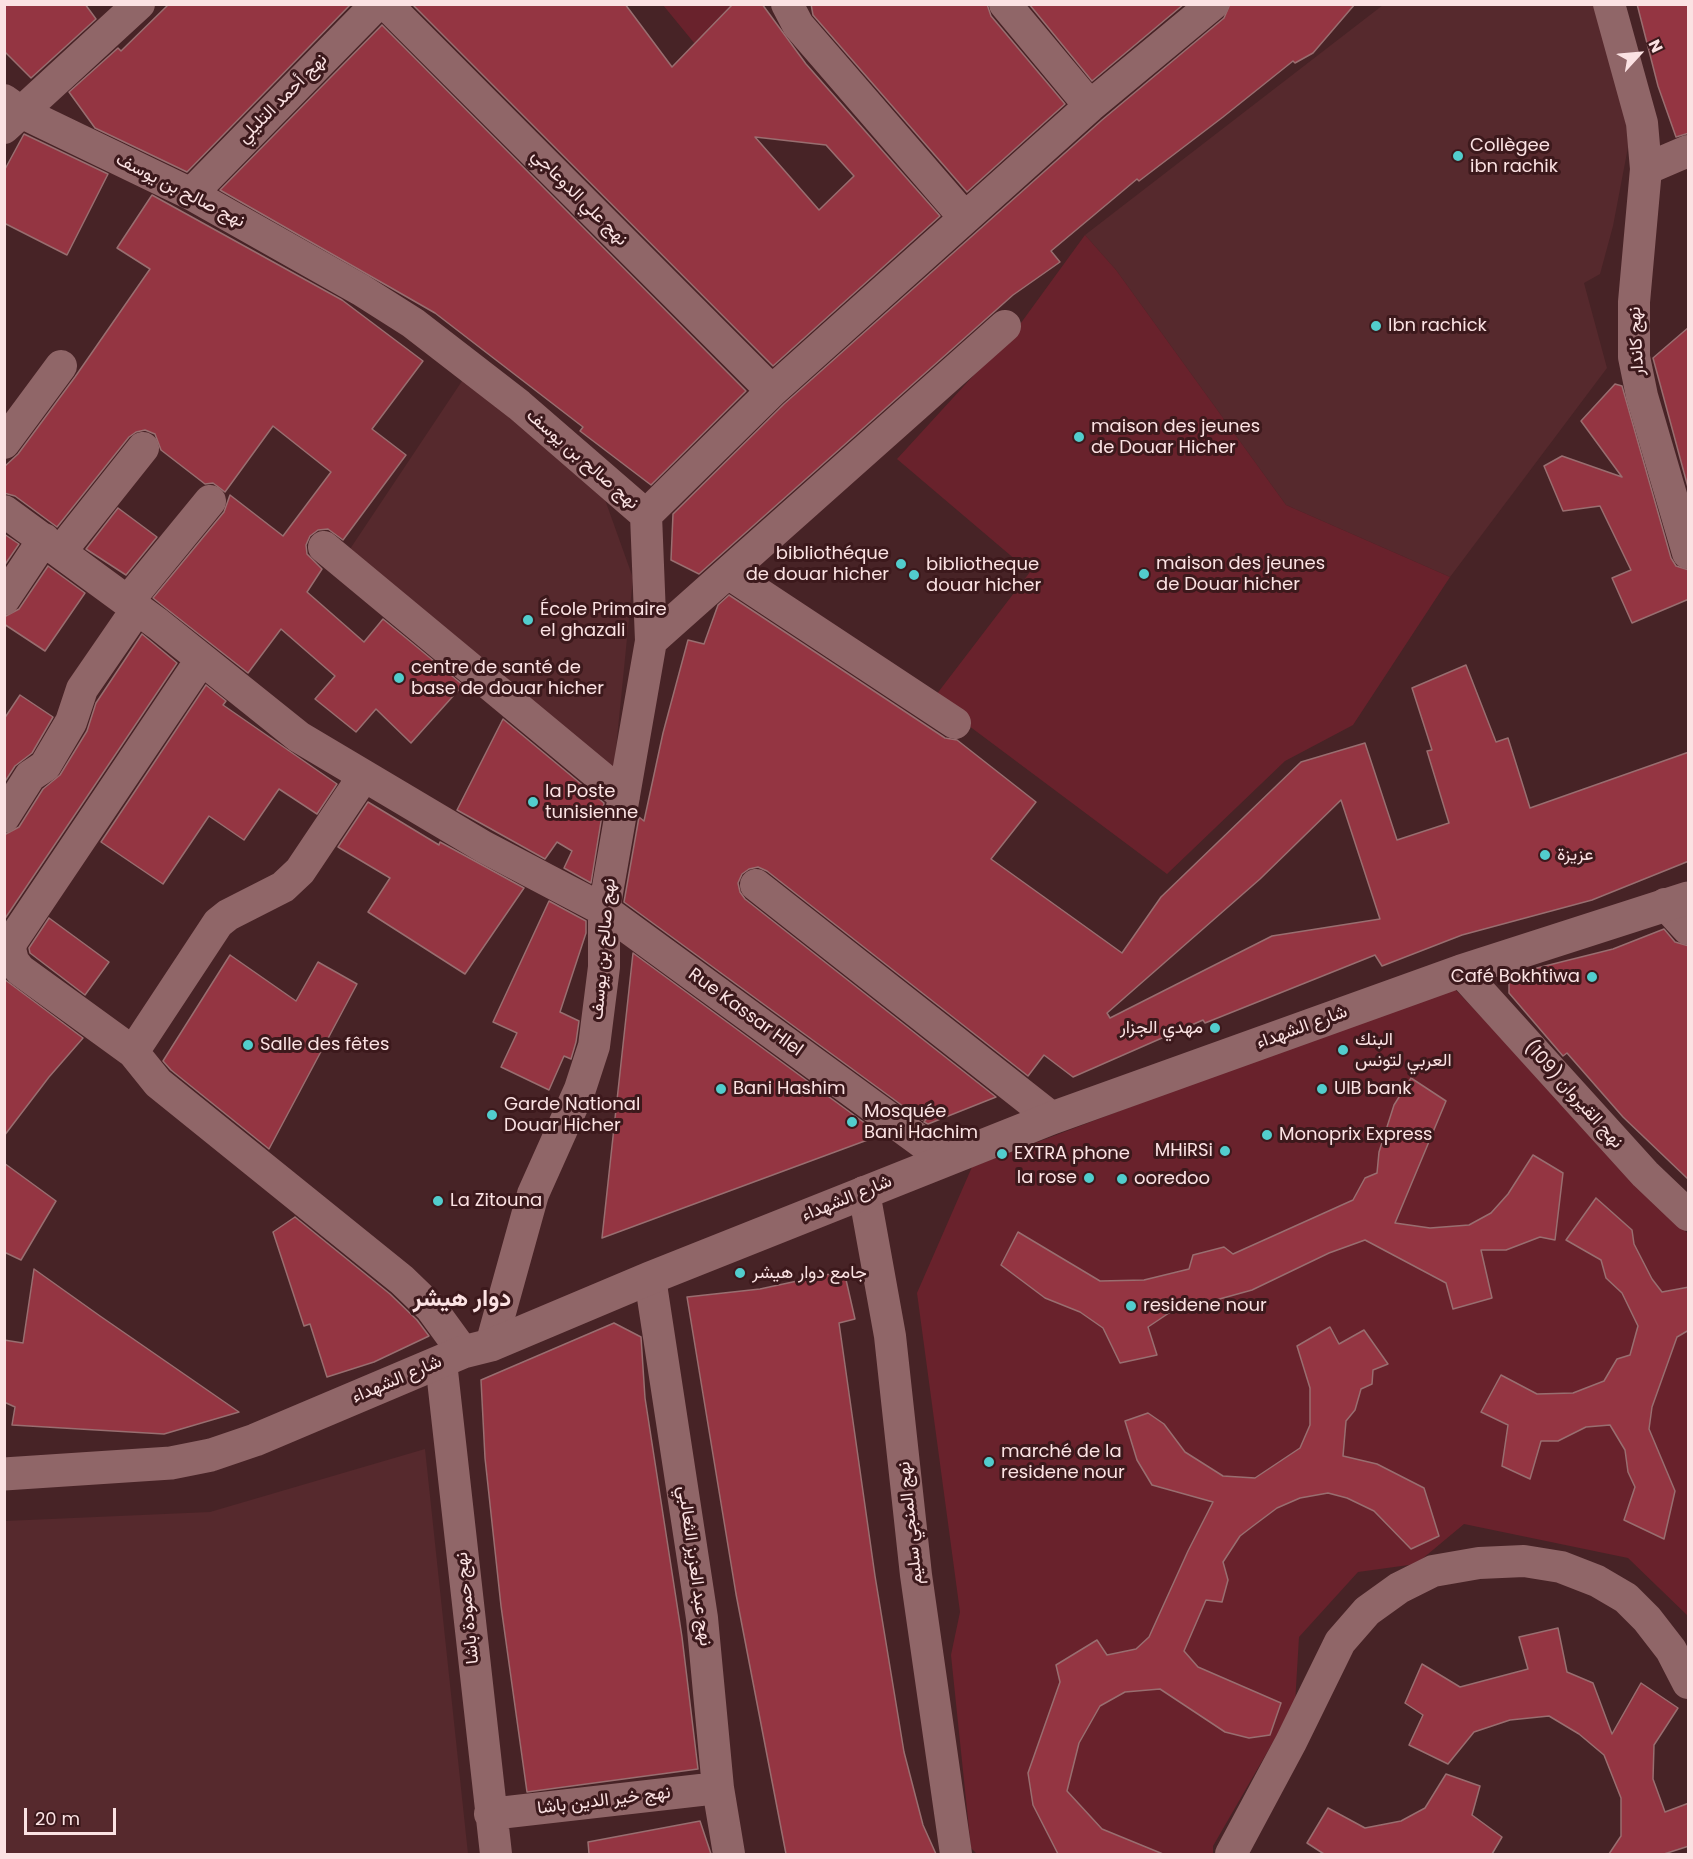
<!DOCTYPE html>
<html>
<head>
<meta charset="utf-8">
<style>
  body { margin:0 }
  #map { position:relative; width:1693px; height:1859px; overflow:hidden; background:#472326; font-family:Poppins,sans-serif }
  canvas { display:block }
  .frame { position:absolute; inset:0; border:6px solid #fbe2e3; pointer-events:none }
  .north { position:absolute; left:1609px; top:24px; width:60px; height:60px; -webkit-text-stroke:4px #3c191c; paint-order:stroke; rotate:64deg; font-size:16px; font-weight:700; line-height:24px; text-align:center; color:#fbe2e3 }
  .north::after { content:''; display:block; margin:auto; width:21px; height:27px; background:#fbe2e3; clip-path:polygon(50% 0,100% 100%,50% 72%,0 100%) }
  .scale { position:absolute; left:24px; top:1808px; width:92px; height:27px; box-sizing:border-box; border:3px solid #fbe2e3; border-top:0; padding-left:8px; font-size:18px; line-height:21px; white-space:nowrap; color:#fbe2e3; -webkit-text-stroke:4px #3c191c; paint-order:stroke }
</style>
</head>
<body>
<div id="map">
<canvas width="1693" height="1859"></canvas>
<div class="frame"></div>
<div class="north">N</div>
<div class="scale">20 m</div>
</div>
<script>
const ctx = document.querySelector('canvas').getContext('2d');
ctx.lineJoin = 'round';
function paint(path, color) { ctx.fillStyle = color; ctx.fill(path, 'evenodd'); }
const shape = rows => new Path2D(rows.map(r => 'M' + r).join(''));
function stroke(path, color, width, dash) { ctx.strokeStyle = color; ctx.lineWidth = width; ctx.lineCap = dash ? 'butt' : 'round'; ctx.setLineDash(dash || []); ctx.stroke(path); }
function drawText(font, color, halo, rows, align = 'center') {
  ctx.font = font + ' Poppins,Vazirmatn,sans-serif'; ctx.lineWidth = 6; ctx.setLineDash([]); ctx.textBaseline = 'middle'; ctx.strokeStyle = halo; ctx.fillStyle = color; for (const [text, x, y, turn = 0] of rows) {
    ctx.save(); ctx.translate(x, y); ctx.rotate((+turn || 0) * Math.PI / 180); ctx.textAlign = isNaN(turn) ? turn : align; if (halo) ctx.strokeText(text, 0, 0); ctx.fillText(text, 0, 0); ctx.restore();
  }
}
paint(shape([
  [1383,5,1595,5,1633,121,1613,226,1600,274,1584,283,1607,368,1450,577,1286,505,1116,270,1085,235],
  [464,378,603,494,633,578,613,779,348,552],
  [425,1449,468,1854,5,1854,5,1521,210,1512]
]), '#56292d');
paint(shape([
  [663,5,733,5,695,44],
  [1085,235,1116,270,1286,505,1450,577,1353,725,1285,761,1167,874,933,699,1030,572,897,459,1018,327],
  [1451,985,1688,1234,1688,1616,1628,1558,1464,1524,1416,1564,1358,1572,1299,1637,1295,1704,1213,1846,1213,1854,977,1854,971,1848,951,1655,960,1612,917,1293,972,1167]
]), '#69222c');
const building = shape([
  [4,4,85,4,96,19,31,78,4,51,4,4],
  [169,4,351,4,187,172,95,128,69,92,118,48,121,51,169,4],
  [412,4,625,4,672,67,733,4,762,4,806,64,940,216,773,366,412,4],
  [755,137,826,145,854,176,819,210,755,137],
  [811,4,987,4,991,16,1065,104,967,192,813,15,811,4],
  [1029,4,1184,4,1092,81,1029,4],
  [1230,4,1355,4,1313,53,1295,63,1293,61,1223,117,1139,181,1137,179,1051,251,1060,262,1013,295,699,574,671,560,673,514,784,404,1102,120,1224,18,1230,4],
  [1637,4,1689,4,1689,133,1676,137,1658,86,1637,4],
  [382,25,746,391,651,485,580,431,583,427,435,313,220,190,382,25],
  [24,134,108,174,67,255,4,223,4,171,24,134],
  [152,195,342,300,423,361,372,429,406,455,343,540,328,529,318,530,310,536,306,545,307,554,322,569,307,592,364,642,383,619,463,685,411,743,376,709,356,732,315,699,335,676,281,629,248,673,153,598,224,512,230,495,283,536,331,472,273,426,225,492,213,483,205,484,161,450,155,434,145,430,136,432,129,437,57,527,15,496,4,493,4,467,18,454,75,377,150,269,117,248,152,195],
  [1689,327,1689,491,1653,358,1689,327],
  [1615,384,1622,386,1671,558,1676,566,1689,570,1689,599,1632,623,1612,578,1631,570,1600,506,1563,511,1544,466,1562,456,1622,477,1581,421,1615,384],
  [118,508,157,537,126,575,86,549,118,508],
  [4,534,19,544,4,566,4,534],
  [48,566,85,593,45,651,4,624,4,617,19,609,48,566],
  [729,595,945,738,957,740,1036,802,991,859,1122,953,1161,897,1301,762,1365,743,1397,840,1449,823,1427,751,1432,750,1412,688,1466,665,1496,742,1508,738,1530,808,1689,752,1689,861,1592,900,1462,935,1382,966,1375,955,1205,1023,1203,1020,1073,1077,1044,1055,1028,1076,767,871,758,867,749,869,742,874,738,883,740,892,745,899,996,1097,928,1124,924,1122,927,1118,922,1120,624,902,639,817,644,821,663,733,688,640,704,644,718,605,729,595],
  [1341,800,1380,919,1272,936,1110,1018,1107,1013,1260,879,1341,800],
  [142,634,177,663,4,920,4,835,19,827,43,789,60,775,87,731,96,703,142,634],
  [206,685,226,701,223,705,337,784,317,814,279,789,244,840,209,816,163,884,101,842,206,685],
  [20,695,53,717,32,753,15,766,4,783,4,719,20,695],
  [503,719,604,803,591,883,564,868,572,851,557,842,545,859,457,810,503,719],
  [368,802,439,845,440,842,524,888,465,974,368,912,390,878,338,847,368,802],
  [549,901,586,921,586,933,560,1012,579,1021,576,1042,571,1059,564,1056,549,1090,501,1067,517,1033,493,1022,549,901],
  [49,918,109,962,85,995,30,953,29,948,49,918],
  [1664,929,1675,942,1689,946,1689,1180,1623,1117,1567,1053,1563,1056,1509,993,1509,975,1613,949,1664,929],
  [633,953,881,1135,602,1238,633,953],
  [230,955,296,1001,318,962,357,984,269,1149,171,1070,163,1061,230,955],
  [4,979,83,1038,49,1077,4,1136,4,979],
  [1411,1078,1446,1101,1395,1223,1430,1228,1469,1225,1491,1213,1508,1194,1533,1155,1563,1173,1555,1240,1540,1237,1506,1250,1481,1250,1492,1298,1453,1309,1446,1283,1365,1240,1329,1253,1252,1290,1169,1313,1148,1327,1157,1355,1120,1363,1103,1328,1080,1312,1045,1298,1001,1265,1018,1232,1100,1281,1144,1280,1189,1269,1193,1255,1224,1247,1233,1254,1353,1200,1365,1178,1377,1173,1379,1152,1394,1105,1411,1078],
  [4,1163,56,1201,21,1260,4,1252,4,1163],
  [1596,1198,1632,1230,1634,1244,1652,1279,1662,1292,1689,1287,1689,1330,1677,1337,1652,1407,1649,1429,1675,1491,1664,1539,1624,1520,1635,1487,1628,1472,1625,1450,1610,1425,1586,1427,1558,1441,1541,1441,1530,1479,1502,1466,1508,1425,1481,1412,1501,1375,1537,1394,1573,1393,1604,1381,1617,1359,1630,1355,1638,1326,1622,1293,1606,1278,1601,1260,1566,1240,1596,1198],
  [295,1217,390,1294,417,1320,429,1336,374,1362,327,1377,310,1324,304,1326,273,1232,295,1217],
  [34,1269,100,1316,239,1412,164,1434,12,1425,15,1407,4,1402,4,1340,23,1343,34,1269],
  [844,1271,855,1319,839,1323,875,1576,904,1752,923,1825,936,1854,786,1854,736,1594,687,1297,760,1289,844,1271],
  [614,1323,641,1337,645,1398,682,1637,698,1769,527,1792,501,1606,485,1458,481,1380,614,1323],
  [1330,1327,1339,1344,1364,1330,1388,1364,1373,1370,1372,1384,1361,1389,1355,1410,1346,1421,1343,1456,1377,1464,1424,1488,1439,1536,1411,1549,1374,1511,1347,1498,1328,1493,1300,1498,1277,1508,1253,1526,1240,1536,1223,1562,1228,1580,1222,1602,1206,1600,1184,1651,1198,1667,1281,1703,1270,1735,1249,1738,1225,1732,1160,1689,1125,1692,1100,1706,1079,1743,1067,1791,1102,1829,1163,1854,1058,1854,1033,1805,1028,1773,1060,1682,1056,1665,1097,1640,1107,1655,1136,1649,1149,1637,1188,1551,1213,1502,1152,1485,1137,1460,1125,1421,1148,1413,1164,1424,1185,1452,1223,1476,1255,1478,1300,1448,1310,1425,1310,1388,1297,1346,1330,1327],
  [1558,1628,1567,1672,1593,1683,1612,1734,1641,1683,1678,1708,1654,1745,1653,1779,1665,1812,1689,1803,1689,1846,1664,1854,1609,1854,1621,1836,1621,1798,1604,1755,1579,1734,1549,1716,1510,1720,1474,1732,1448,1764,1409,1745,1423,1715,1405,1703,1422,1664,1460,1687,1528,1669,1519,1637,1558,1628],
  [1446,1774,1480,1786,1472,1815,1502,1837,1492,1854,1324,1854,1307,1843,1328,1808,1365,1828,1401,1821,1425,1808,1446,1774],
  [700,1821,711,1854,589,1854,588,1842,700,1821]
]);
paint(building, '#943542');
stroke(building, '#996e70', 1.5);
stroke(shape([
  [386,4,772,391],
  [787,4,798,25,965,218],
  [1005,4,1090,106],
  [1609,4,1642,123,1646,169],
  [4,100,21,112,191,194,361,290,413,323,519,405,646,515,651,641,604,910,604,967,594,1046,580,1089,533,1194,491,1345],
  [4,128,139,4],
  [1688,151,1646,169,1634,302,1634,357,1642,396,1688,553],
  [191,194,377,4],
  [4,443,61,366],
  [4,511,158,624,299,737,484,847,604,910,945,1159],
  [646,515,772,391,1090,106,1213,4],
  [324,547,624,796],
  [61,551,143,448],
  [728,573,955,723],
  [4,599,44,539],
  [128,601,210,501],
  [651,641,1005,326],
  [201,660,12,941,10,949,13,961,20,970,133,1052,158,1083,402,1280,431,1308,463,1352],
  [4,817,30,776,45,766,71,722,82,689,137,609],
  [756,885,1052,1118],
  [1665,904,1688,929],
  [1461,971,1645,1174,1688,1215],
  [133,1052,218,923,228,915,283,887,300,871,363,777],
  [864,1192,890,1336,916,1575,956,1854],
  [650,1278,702,1618,718,1788,729,1854],
  [441,1362,496,1854],
  [490,1814,718,1788],
  [1231,1854,1291,1742,1340,1642,1367,1611,1399,1588,1433,1571,1479,1563,1524,1561,1561,1567,1597,1581,1626,1598,1647,1619,1671,1650,1688,1683]
]), '#906668', 32);
stroke(shape([
  [4,1474,171,1463,211,1455,255,1440,463,1352,491,1345,650,1278,1052,1118,1461,971,1688,898]
]), '#906668', 33);
for (const [x, y, r, color] of [
  [1458,156,6,"#52cdcd"],
  [1376,326,6,"#52cdcd"],
  [1079,437,6,"#52cdcd"],
  [901,564,6,"#52cdcd"],
  [1144,574,6,"#52cdcd"],
  [914,575,6,"#52cdcd"],
  [528,620,6,"#52cdcd"],
  [399,678,6,"#52cdcd"],
  [533,802,6,"#52cdcd"],
  [1545,855,6,"#52cdcd"],
  [1592,977,6,"#52cdcd"],
  [1215,1028,6,"#52cdcd"],
  [248,1045,6,"#52cdcd"],
  [1343,1050,6,"#52cdcd"],
  [721,1089,6,"#52cdcd"],
  [1322,1089,6,"#52cdcd"],
  [492,1115,6,"#52cdcd"],
  [852,1122,6,"#52cdcd"],
  [1267,1135,6,"#52cdcd"],
  [1225,1151,6,"#52cdcd"],
  [1002,1154,6,"#52cdcd"],
  [1089,1178,6,"#52cdcd"],
  [1122,1179,6,"#52cdcd"],
  [438,1201,6,"#52cdcd"],
  [740,1273,6,"#52cdcd"],
  [1131,1306,6,"#52cdcd"],
  [989,1462,6,"#52cdcd"]
]) { const dot = new Path2D(); dot.arc(x, y, r, 0, 2 * Math.PI); ctx.fillStyle = color; ctx.fill(dot); stroke(dot, '#3c191c', 2); }
drawText('18px', '#fbe2e3', '#3c191c', [
  ["نهج أحمد التليلي",283,99,-45],
  ["نهج صالح بن يوسف",180,191,27],
  ["نهج علي الدوعاجي",579,198,45],
  ["نهج كاندار",1637,341,-93],
  ["نهج صالح بن يوسف",582,460,41],
  ["نهج صالح بن يوسف",604,949,-85],
  ["Rue Kassar Hlel",745,1013,36],
  ["شارع الشهداء",1302,1028,-20],
  ["نهج القيروان (109)",1573,1095,48],
  ["شارع الشهداء",847,1199,-22],
  ["شارع الشهداء",397,1380,-23],
  ["نهج المنجي سليم",911,1523,-96],
  ["نهج عبد العزيز الثعالبي",694,1566,82],
  ["نهج حمودة باشا",468,1608,-96],
  ["نهج خير الدين باشا",604,1801,-7]
]);
drawText('18px', '#fbe2e3', '#3c191c', [
  ["Collègee",1470,146],
  ["ibn rachik",1470,167],
  ["Ibn rachick",1388,326],
  ["maison des jeunes",1091,427],
  ["de Douar Hicher",1091,448],
  ["bibliothéque",889,554,"right"],
  ["de douar hicher",889,575,"right"],
  ["maison des jeunes",1156,564],
  ["de Douar hicher",1156,585],
  ["bibliotheque",926,565],
  ["douar hicher",926,586],
  ["École Primaire",540,610],
  ["el ghazali",540,631],
  ["centre de santé de",411,668],
  ["base de douar hicher",411,689],
  ["la Poste",545,792],
  ["tunisienne",545,813],
  ["عزيزة",1557,855],
  ["Café Bokhtiwa",1580,977,"right"],
  ["مهدي الجزار",1203,1028,"right"],
  ["البنك",1355,1040],
  ["العربي لتونس",1355,1061],
  ["Salle des fêtes",260,1045],
  ["Bani Hashim",733,1089],
  ["UIB bank",1334,1089],
  ["Garde National",504,1105],
  ["Douar Hicher",504,1126],
  ["Mosquée",864,1112],
  ["Bani Hachim",864,1133],
  ["Monoprix Express",1279,1135],
  ["MHiRSi",1213,1151,"right"],
  ["EXTRA phone",1014,1154],
  ["la rose",1077,1178,"right"],
  ["ooredoo",1134,1179],
  ["La Zitouna",450,1201],
  ["جامع دوار هيشر",752,1273],
  ["residene nour",1143,1306],
  ["marché de la",1001,1452],
  ["residene nour",1001,1473]
], 'left');
drawText('bold 24px', '#fbe2e3', '#3c191c', [
  ["دوار هيشر",462,1300]
]);
</script>
</body>
</html>
